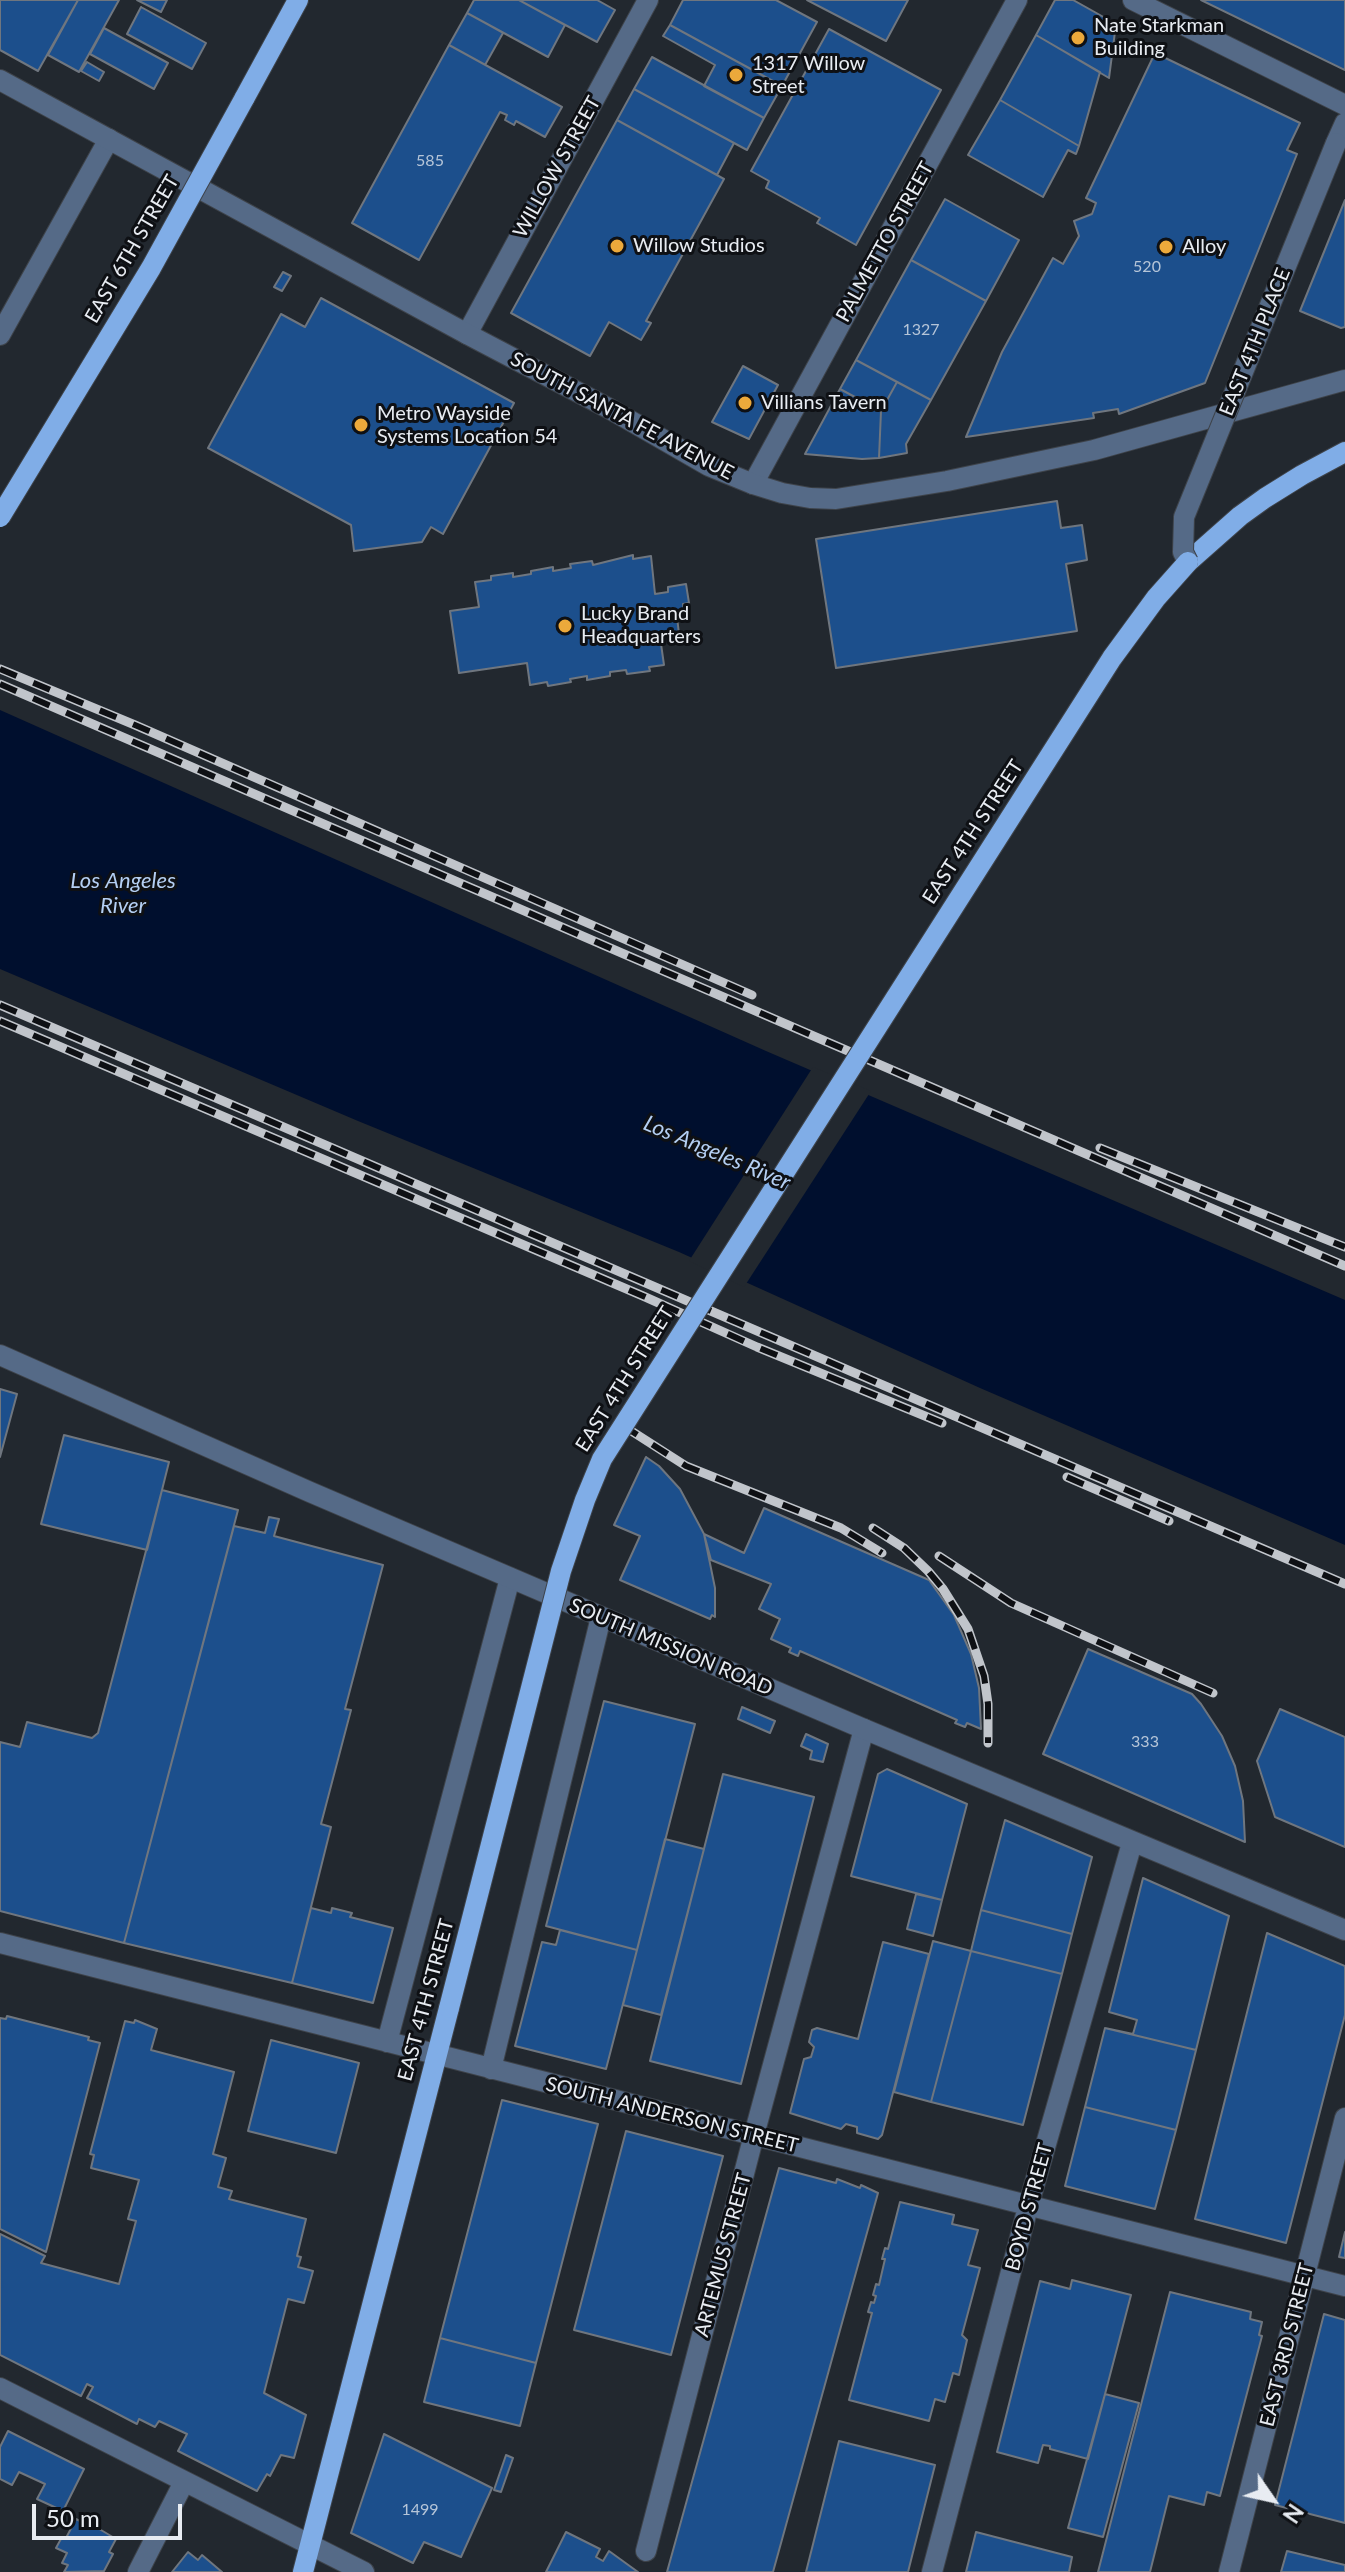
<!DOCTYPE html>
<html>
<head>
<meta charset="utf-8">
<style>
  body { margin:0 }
  #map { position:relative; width:1345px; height:2572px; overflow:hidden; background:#22282f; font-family:Lato,sans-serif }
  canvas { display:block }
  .north { position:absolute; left:1233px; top:2460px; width:80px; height:80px; -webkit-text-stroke:6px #0e1014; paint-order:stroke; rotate:124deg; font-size:22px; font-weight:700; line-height:32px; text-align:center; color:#e8ecf2 }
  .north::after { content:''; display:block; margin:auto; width:28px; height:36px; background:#e8ecf2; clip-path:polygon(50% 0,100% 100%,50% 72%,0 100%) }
  .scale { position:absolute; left:32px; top:2504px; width:150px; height:36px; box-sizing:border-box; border:4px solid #e8ecf2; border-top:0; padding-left:10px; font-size:24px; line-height:28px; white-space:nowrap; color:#e8ecf2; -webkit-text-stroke:6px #0e1014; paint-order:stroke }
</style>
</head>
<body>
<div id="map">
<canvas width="1345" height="2572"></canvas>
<div class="north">N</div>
<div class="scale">50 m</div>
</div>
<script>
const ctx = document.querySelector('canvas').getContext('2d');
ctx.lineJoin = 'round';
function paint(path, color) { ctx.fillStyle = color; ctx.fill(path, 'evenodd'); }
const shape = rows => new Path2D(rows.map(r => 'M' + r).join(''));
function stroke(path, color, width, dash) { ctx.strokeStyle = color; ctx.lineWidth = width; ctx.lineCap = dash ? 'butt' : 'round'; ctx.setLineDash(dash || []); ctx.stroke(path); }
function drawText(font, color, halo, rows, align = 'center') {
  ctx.font = font + ' Lato,sans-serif'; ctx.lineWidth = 6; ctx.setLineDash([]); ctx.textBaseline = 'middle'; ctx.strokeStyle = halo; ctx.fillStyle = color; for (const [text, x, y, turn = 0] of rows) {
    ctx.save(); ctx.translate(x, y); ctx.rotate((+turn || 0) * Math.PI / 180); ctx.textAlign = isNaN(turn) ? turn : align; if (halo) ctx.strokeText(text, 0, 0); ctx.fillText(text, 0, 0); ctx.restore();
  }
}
paint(shape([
  [0,710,766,1051,1345,1300,1345,1545,980,1388,679,1252,358,1121,0,969]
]), '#000f2e');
paint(shape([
  [813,1067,871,1091,744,1287,689,1261]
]), '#22282f');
const building = shape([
  [0,0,78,0,38,71,0,50,0,0],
  [78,0,119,0,79,72,48,55,78,0],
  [137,0,167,0,161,12,137,0],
  [474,0,519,0,565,25,548,57,467,13,474,0],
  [519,0,597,0,615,10,597,42,519,0],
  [683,0,776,0,817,22,782,86,670,25,683,0],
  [807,0,908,0,886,41,807,0],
  [1055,0,1073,0,1116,24,1109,78,1036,35,1055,0],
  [1201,0,1345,0,1345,70,1201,0],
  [141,7,206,43,192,69,127,34,141,7],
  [467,13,503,33,485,65,449,45,467,13],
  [670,25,782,86,764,118,704,86,715,65,663,36,670,25],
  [104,28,168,63,154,89,90,54,104,28],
  [829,29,941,90,856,245,817,223,820,218,766,188,769,181,751,171,829,29],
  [1036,35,1100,72,1079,146,1000,100,1036,35],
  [449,45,562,107,545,137,516,121,514,125,505,120,507,115,500,112,419,260,352,223,449,45],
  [1155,53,1300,123,1287,150,1297,154,1205,383,1119,414,1118,409,1093,413,1094,418,966,437,1002,352,1053,258,1063,264,1079,236,1074,221,1092,214,1096,203,1086,198,1155,53],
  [652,57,764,118,747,150,634,89,652,57],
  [87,62,104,72,99,81,81,71,87,62],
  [634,89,734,143,717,175,617,120,634,89],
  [1000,100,1079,146,1076,154,1068,150,1043,197,968,155,1000,100],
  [617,120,724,179,646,321,651,323,641,340,609,322,590,356,511,313,617,120],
  [945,199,1019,240,986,301,911,260,945,199],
  [1345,200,1345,327,1341,328,1300,311,1345,200],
  [911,260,986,301,931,400,856,360,911,260],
  [283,272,291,276,282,291,274,287,283,272],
  [321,298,514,403,443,534,431,527,422,542,354,551,351,525,208,448,281,314,305,327,321,298],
  [856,360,897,382,881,411,840,389,856,360],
  [743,366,778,385,749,439,712,422,743,366],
  [897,382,931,400,906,444,907,453,879,458,881,411,897,382],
  [840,389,881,411,879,458,862,459,805,454,840,389],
  [1057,501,1061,528,1082,525,1087,560,1066,564,1077,631,836,668,816,539,1057,501],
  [633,555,633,559,651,556,655,594,668,592,668,587,686,584,689,603,683,604,685,616,677,617,679,634,660,637,664,665,649,667,650,671,627,674,626,670,610,672,610,676,587,680,587,676,570,679,571,682,548,686,547,682,530,685,527,663,459,673,450,611,479,607,475,582,491,580,491,576,513,573,513,577,531,574,531,571,553,567,553,571,571,568,570,564,592,561,593,565,633,555],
  [0,1389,17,1394,0,1457,0,1389],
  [64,1435,169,1462,147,1550,41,1524,64,1435],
  [646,1457,659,1466,680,1489,704,1534,715,1588,715,1617,712,1615,710,1619,620,1580,640,1536,614,1525,646,1457],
  [162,1490,238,1510,124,1943,0,1911,0,1742,20,1747,27,1722,92,1738,98,1733,162,1490],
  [764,1508,929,1580,954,1615,971,1654,979,1688,981,1729,967,1723,965,1727,955,1723,957,1720,800,1651,798,1656,789,1652,791,1648,771,1639,780,1619,759,1609,771,1584,711,1560,704,1534,744,1553,764,1508],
  [269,1517,279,1519,274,1536,383,1565,345,1709,351,1710,321,1824,331,1827,292,1983,124,1943,234,1526,265,1533,269,1517],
  [1088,1649,1192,1694,1201,1704,1222,1736,1235,1766,1243,1801,1245,1842,1043,1754,1088,1649],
  [604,1701,695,1724,637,1950,546,1926,604,1701],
  [742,1707,775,1721,770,1733,738,1719,742,1707],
  [1280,1709,1345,1737,1345,1847,1275,1817,1257,1761,1280,1709],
  [806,1734,828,1744,823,1762,810,1759,812,1751,801,1746,806,1734],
  [887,1769,967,1804,942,1900,851,1876,878,1774,887,1769],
  [723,1774,814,1797,741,2084,650,2061,723,1774],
  [1005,1820,1092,1857,1072,1934,981,1910,1005,1820],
  [665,1839,704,1849,661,2015,623,2005,665,1839],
  [1143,1878,1229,1916,1196,2050,1105,2028,1133,2034,1137,2020,1109,2012,1143,1878],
  [916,1894,942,1900,933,1936,907,1929,916,1894],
  [311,1908,331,1913,332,1908,352,1913,350,1917,393,1928,373,2003,292,1983,311,1908],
  [981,1910,1072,1934,1062,1974,971,1951,981,1910],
  [560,1930,637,1950,606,2069,515,2046,542,1942,556,1945,560,1930],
  [1267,1933,1345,1966,1345,2015,1286,2243,1195,2219,1267,1933],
  [933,1941,971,1951,931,2102,894,2092,933,1941],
  [883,1942,929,1954,882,2135,878,2139,857,2133,857,2127,846,2124,841,2129,790,2113,804,2059,811,2057,814,2047,809,2042,812,2030,817,2028,858,2039,883,1942],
  [971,1951,1062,1974,1023,2125,931,2102,971,1951],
  [7,2016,89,2037,88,2040,100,2043,46,2252,0,2229,0,2018,6,2019,7,2016],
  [135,2020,157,2029,151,2050,234,2072,213,2154,226,2158,218,2187,232,2191,229,2199,306,2219,297,2256,301,2257,298,2267,313,2271,304,2303,288,2299,264,2393,306,2415,294,2458,281,2455,270,2476,267,2474,257,2491,178,2451,187,2434,159,2421,155,2427,139,2419,137,2424,87,2398,93,2387,87,2384,81,2396,0,2355,0,2234,45,2256,41,2263,119,2284,136,2221,128,2219,139,2180,91,2168,94,2155,90,2154,125,2021,134,2023,135,2020],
  [1105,2028,1196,2050,1176,2130,1085,2107,1105,2028],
  [271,2040,359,2063,336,2153,248,2131,271,2040],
  [502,2100,598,2124,536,2363,440,2338,502,2100],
  [1085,2107,1176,2130,1155,2209,1065,2186,1085,2107],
  [626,2131,723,2156,671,2355,574,2330,626,2131],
  [779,2168,836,2183,837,2179,860,2188,861,2185,878,2193,773,2572,667,2572,779,2168],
  [900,2202,954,2215,952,2224,978,2230,968,2265,980,2268,962,2335,967,2340,959,2375,953,2373,945,2402,935,2399,929,2421,849,2400,872,2313,868,2312,871,2302,874,2303,876,2296,873,2295,876,2284,879,2285,885,2259,882,2259,885,2248,888,2249,900,2202],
  [1345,2232,1345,2258,1339,2257,1345,2232],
  [1072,2280,1131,2295,1088,2459,1050,2449,1050,2446,1043,2445,1038,2463,997,2452,1040,2281,1070,2289,1072,2280],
  [1170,2292,1251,2312,1250,2319,1262,2322,1259,2335,1262,2336,1220,2496,1207,2492,1204,2505,1169,2496,1150,2572,1098,2572,1170,2292],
  [1324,2314,1345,2320,1345,2523,1275,2505,1324,2314],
  [440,2338,536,2363,520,2426,424,2402,440,2338],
  [1105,2394,1139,2403,1103,2537,1068,2528,1105,2394],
  [8,2431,84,2469,63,2511,37,2499,45,2484,19,2472,12,2485,0,2479,0,2447,8,2431],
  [384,2434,492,2488,461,2557,424,2542,413,2563,351,2533,384,2434],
  [839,2441,935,2465,908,2572,806,2572,839,2441],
  [506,2455,513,2458,501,2492,494,2490,506,2455],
  [76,2519,90,2526,91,2524,116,2539,109,2552,113,2554,104,2571,64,2572,68,2565,62,2563,67,2553,56,2548,62,2537,66,2538,76,2519],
  [566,2532,600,2549,596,2557,603,2561,609,2551,638,2572,546,2572,566,2532],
  [976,2532,1072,2557,1069,2572,966,2572,976,2532],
  [1287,2551,1345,2565,1345,2572,1281,2572,1287,2551],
  [188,2552,198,2560,202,2555,222,2572,172,2572,188,2552]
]);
paint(building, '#1c4f8c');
stroke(building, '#6f767f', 2);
const minor = shape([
  [467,334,648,0],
  [0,335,109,139],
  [753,484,1017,0],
  [0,1943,1345,2286],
  [387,2042,510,1578],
  [491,2069,601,1617],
  [0,2388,364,2572],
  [646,2551,754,2135,864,1729],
  [138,2572,184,2482],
  [932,2572,1028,2207,1132,1843],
  [1229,2572,1345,2118]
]);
const tertiary = shape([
  [1133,0,1345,105],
  [0,80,467,334,610,409,709,466,753,484,782,493,810,498,836,499,947,481,1094,450,1345,380],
  [1336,143,1345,123],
  [0,1355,310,1492,864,1729,1345,1930]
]);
const primary = shape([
  [244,99,298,0],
  [1188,562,1240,516,1265,498,1302,475,1345,452],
  [303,2572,449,2008]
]);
stroke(minor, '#3e434a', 22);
stroke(tertiary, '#3e434a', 22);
stroke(primary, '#3e434a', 22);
stroke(minor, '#556a87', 20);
stroke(tertiary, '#556a87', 20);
stroke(primary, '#80ade7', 20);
const rail = shape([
  [0,669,135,725,752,995],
  [0,684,1345,1266],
  [0,1005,1345,1584],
  [0,1021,643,1296,757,1347,942,1423],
  [1100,1148,1345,1247],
  [622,1425,686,1466,841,1528,882,1553],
  [1067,1477,1169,1521],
  [873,1528,904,1548,928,1571,943,1589,968,1629,984,1676,988,1704,988,1743],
  [939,1556,1011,1603,1213,1693]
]);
stroke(rail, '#c1c5cb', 9);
stroke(rail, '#0e1014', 6, [18]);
const tertiaryBridge = shape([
  [1188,562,1183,552,1184,517,1336,143]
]);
const primaryBridge = shape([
  [0,517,151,268,244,99],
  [449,2008,561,1571,585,1500,602,1459,1112,658,1156,598,1188,562]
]);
stroke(tertiaryBridge, '#3e434a', 22, []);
stroke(primaryBridge, '#3e434a', 22, []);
stroke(tertiaryBridge, '#556a87', 20);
stroke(primaryBridge, '#80ade7', 20);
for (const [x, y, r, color] of [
  [1078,38,8,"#eca93b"],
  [736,75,8,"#eca93b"],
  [617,246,8,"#eca93b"],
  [1166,247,8,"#eca93b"],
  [745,403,8,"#eca93b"],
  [361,425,8,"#eca93b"],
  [565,626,8,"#eca93b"]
]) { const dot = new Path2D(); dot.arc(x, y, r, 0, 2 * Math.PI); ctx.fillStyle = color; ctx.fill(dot); stroke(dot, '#0e1014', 3); }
drawText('16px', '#b5c5d8', null, [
  ["585",430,161],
  ["520",1147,267],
  ["1327",921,330],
  ["333",1145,1742],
  ["1499",420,2510]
]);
drawText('20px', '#e8ecf2', '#0e1014', [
  ["Nate Starkman",1094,26],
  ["Building",1094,49],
  ["1317 Willow",752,64],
  ["Street",752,87],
  ["Willow Studios",633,246],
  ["Alloy",1182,247],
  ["Villians Tavern",761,403],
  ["Metro Wayside",377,414],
  ["Systems Location 54",377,437],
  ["Lucky Brand",581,614],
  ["Headquarters",581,637]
], 'left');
drawText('20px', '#e8ecf2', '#0e1014', [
  ["WILLOW STREET",557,167,-61],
  ["PALMETTO STREET",885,242,-61],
  ["EAST 6TH STREET",132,249,-60],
  ["EAST 4TH PLACE",1255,342,-68],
  ["SOUTH SANTA FE AVENUE",622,416,28],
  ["EAST 4TH STREET",973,832,-57],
  ["EAST 4TH STREET",625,1379,-58],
  ["SOUTH MISSION ROAD",671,1647,23],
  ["EAST 4TH STREET",426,2000,-75],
  ["SOUTH ANDERSON STREET",672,2115,14],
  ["BOYD STREET",1029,2207,-75],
  ["ARTEMUS STREET",723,2255,-75],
  ["EAST 3RD STREET",1287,2345,-76]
]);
drawText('italic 22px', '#b4cff3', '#0e1014', [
  ["Los Angeles",123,881],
  ["River",123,906],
  ["Los Angeles River",717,1153,23]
]);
</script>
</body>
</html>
